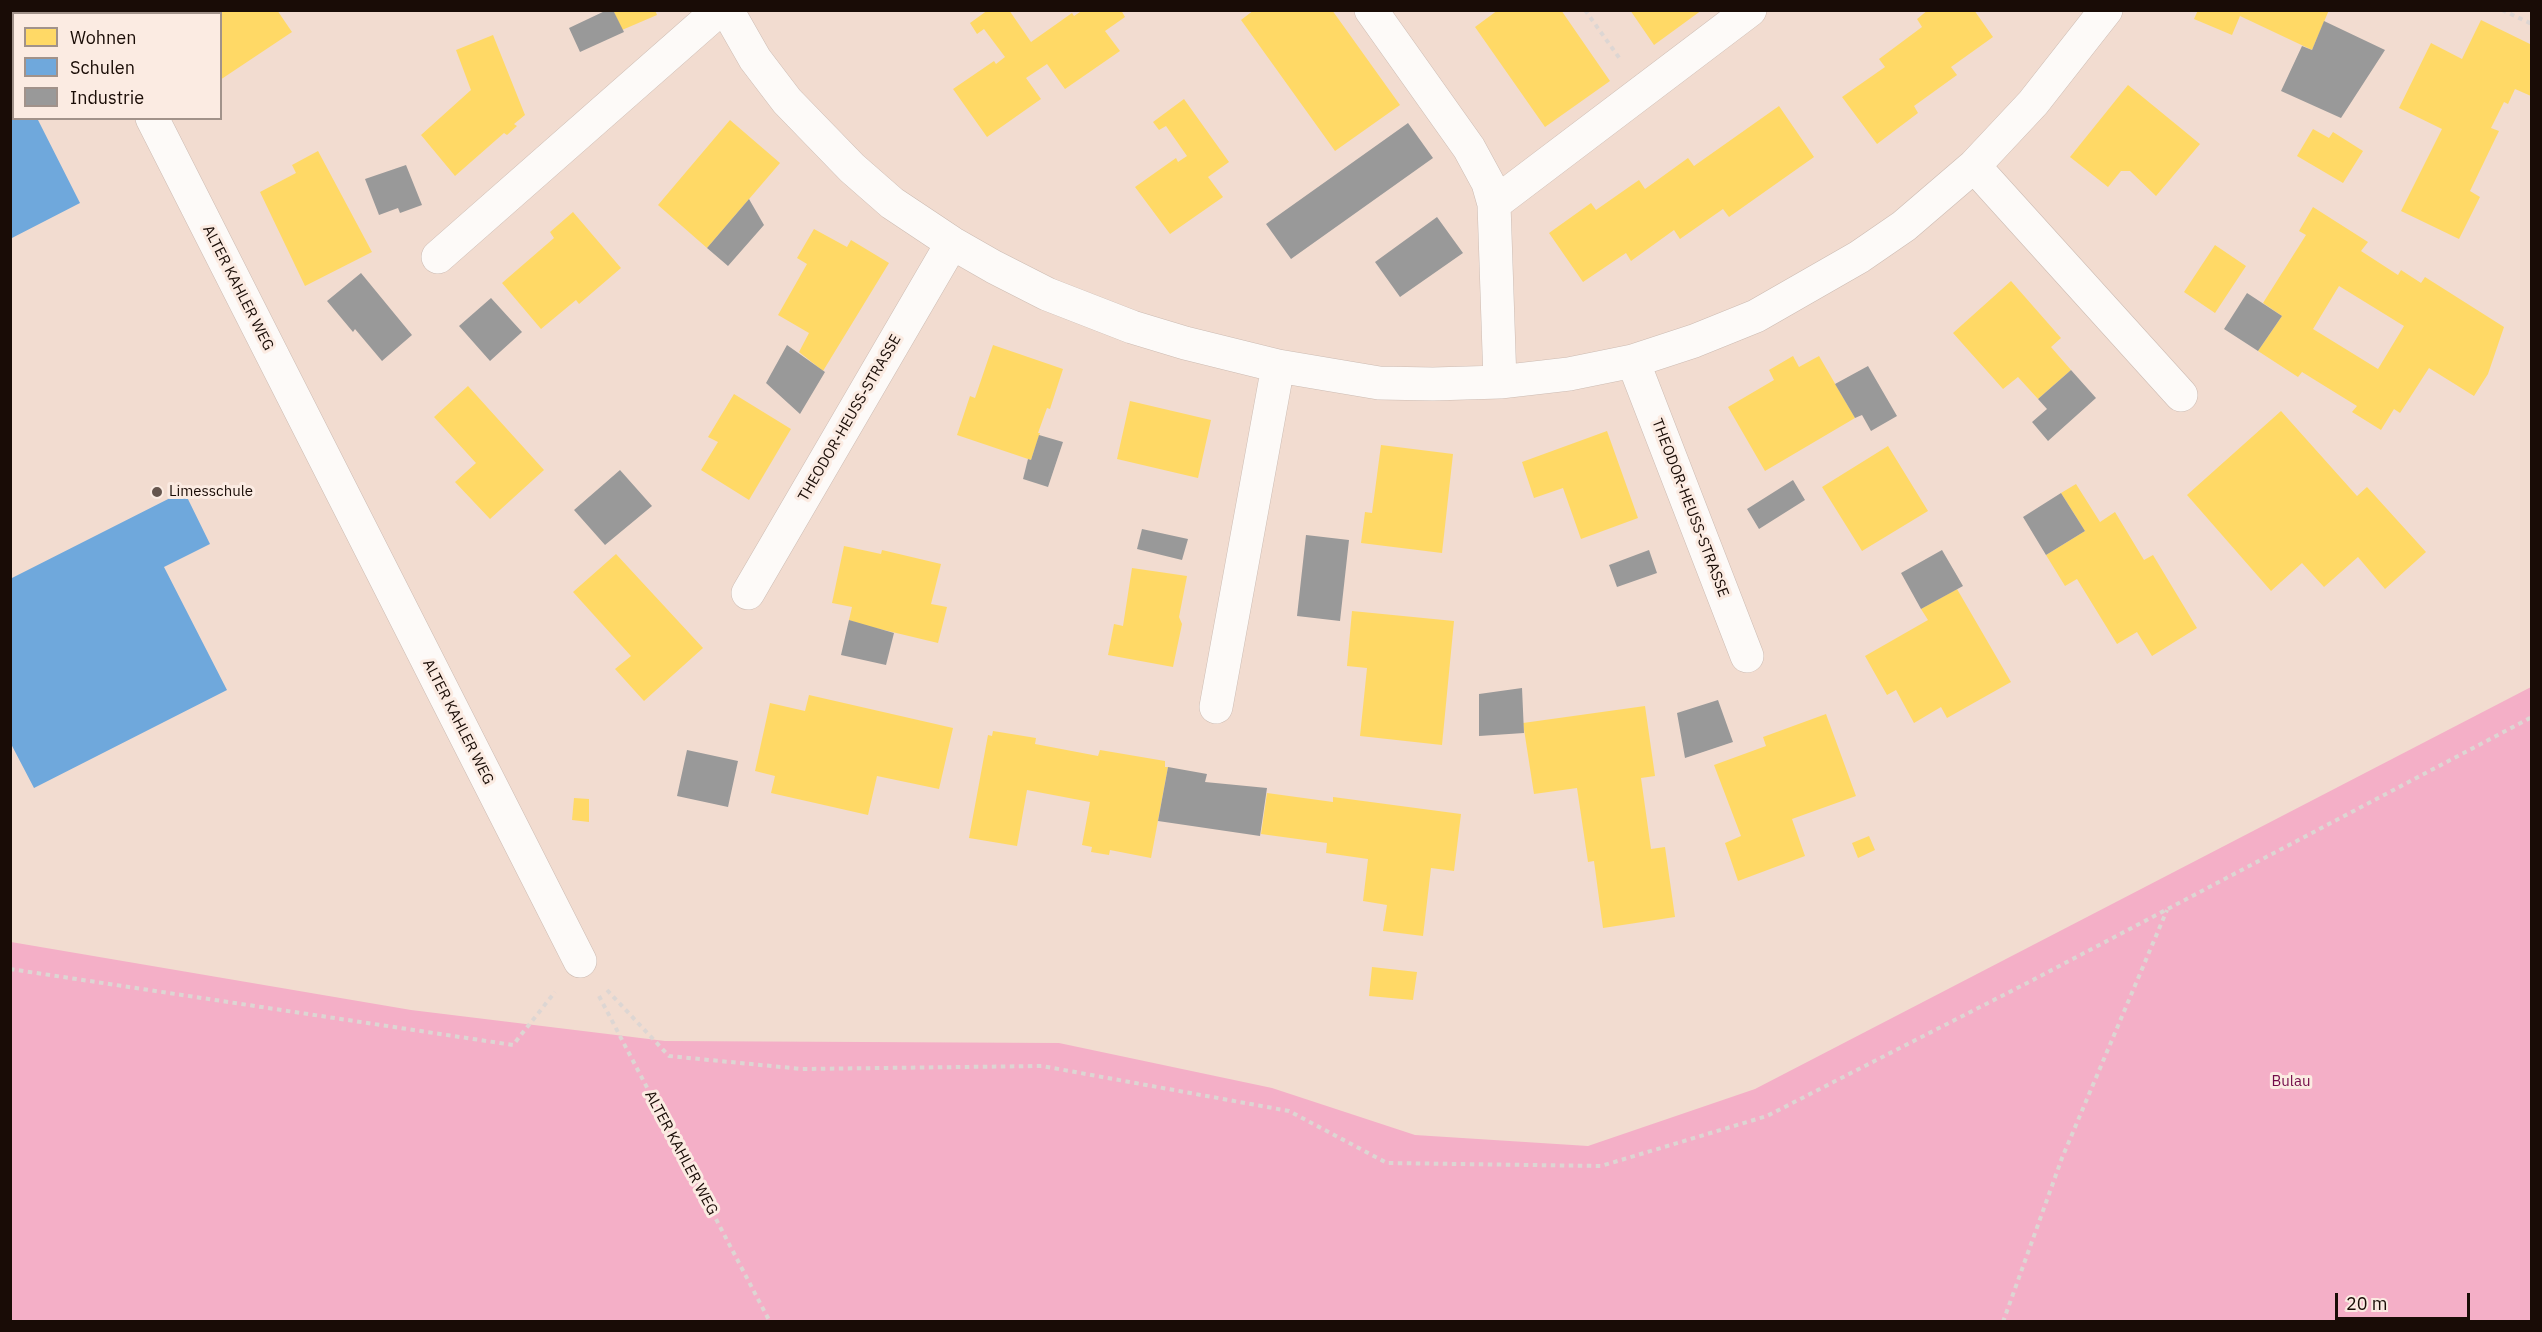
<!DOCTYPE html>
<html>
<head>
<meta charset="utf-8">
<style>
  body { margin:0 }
  #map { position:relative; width:2542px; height:1332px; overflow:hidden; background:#f2dcd0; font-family:"IBM Plex Sans",sans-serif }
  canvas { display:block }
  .frame { position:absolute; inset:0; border:12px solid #190c06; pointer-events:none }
  .legend { position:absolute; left:12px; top:12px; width:210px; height:108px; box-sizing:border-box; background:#fbebe2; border:2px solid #a1928a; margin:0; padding:8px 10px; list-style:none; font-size:18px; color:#190c06 }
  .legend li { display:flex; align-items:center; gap:12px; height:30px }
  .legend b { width:30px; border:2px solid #a1928a }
  .scale { position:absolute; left:2335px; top:1293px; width:135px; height:27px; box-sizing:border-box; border:3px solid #190c06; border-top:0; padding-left:8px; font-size:18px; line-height:21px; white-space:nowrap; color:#190c06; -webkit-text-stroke:4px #fbebe2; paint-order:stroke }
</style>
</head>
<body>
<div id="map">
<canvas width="2542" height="1332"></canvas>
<div class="frame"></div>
<ul class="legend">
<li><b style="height:16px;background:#ffd966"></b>Wohnen</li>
<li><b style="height:16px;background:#6fa8dc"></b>Schulen</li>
<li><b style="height:16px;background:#999"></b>Industrie</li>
</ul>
<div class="scale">20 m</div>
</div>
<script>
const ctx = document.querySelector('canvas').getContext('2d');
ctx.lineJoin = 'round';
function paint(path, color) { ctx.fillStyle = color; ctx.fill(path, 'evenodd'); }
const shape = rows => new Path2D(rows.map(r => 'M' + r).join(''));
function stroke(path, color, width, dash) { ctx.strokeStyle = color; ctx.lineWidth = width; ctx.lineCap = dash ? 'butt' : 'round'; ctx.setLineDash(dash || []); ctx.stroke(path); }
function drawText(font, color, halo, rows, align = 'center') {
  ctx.font = font + ' "IBM Plex Sans",sans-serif'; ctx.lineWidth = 6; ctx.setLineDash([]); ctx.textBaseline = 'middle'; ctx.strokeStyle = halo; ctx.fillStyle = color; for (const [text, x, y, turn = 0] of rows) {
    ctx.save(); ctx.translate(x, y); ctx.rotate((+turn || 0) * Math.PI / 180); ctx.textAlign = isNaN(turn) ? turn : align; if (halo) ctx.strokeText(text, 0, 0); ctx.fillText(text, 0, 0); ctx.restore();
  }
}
paint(shape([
  [2531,687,2531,1321,11,1321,11,942,411,1010,665,1041,1059,1043,1272,1088,1415,1135,1588,1146,1755,1089]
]), '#f4afc7');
paint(shape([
  [200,10,277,10,292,32,220,80,220,14,202,14],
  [613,10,655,10,657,15,622,30],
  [988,10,1009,10,1031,42,1072,13,1074,16,1083,10,1121,10,1125,17,1105,31,1120,51,1065,89,1047,64,1026,78,1041,99,987,137,953,89,994,61,996,64,1005,57,984,29,977,34,970,23],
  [1254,10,1332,10,1400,105,1335,151,1241,20],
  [1498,10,1561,10,1610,81,1545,127,1475,27],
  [1630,10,1702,10,1654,45],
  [1928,10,1974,10,1993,37,1951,67,1957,75,1914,106,1918,113,1877,144,1842,97,1885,67,1879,59,1922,27,1917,19],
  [2198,10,2329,10,2312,50,2240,16,2232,35,2194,19],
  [2481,20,2532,45,2532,94,2531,96,2515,89,2508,104,2504,102,2491,128,2499,131,2470,191,2480,197,2459,239,2401,211,2442,129,2399,108,2431,43,2462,59],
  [493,35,525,115,514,124,517,126,507,135,504,133,455,176,421,135,471,90,456,50],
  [2128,85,2200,144,2156,196,2130,171,2121,171,2108,187,2070,157],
  [1184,99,1229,162,1208,177,1223,197,1170,234,1135,187,1176,158,1178,162,1187,156,1166,126,1159,130,1153,122],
  [1779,106,1814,157,1729,217,1723,209,1680,239,1674,230,1631,261,1626,253,1583,282,1549,233,1591,203,1596,210,1639,180,1645,189,1688,158,1694,166],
  [730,120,780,163,707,248,658,205],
  [2313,129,2329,138,2333,132,2363,151,2343,183,2297,156],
  [318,151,372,252,305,286,260,192,296,173,292,165],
  [2313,207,2368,242,2361,251,2398,275,2401,270,2421,283,2425,277,2504,327,2488,374,2474,396,2429,368,2400,413,2394,409,2381,430,2352,412,2357,406,2302,372,2298,377,2258,351,2282,316,2263,303,2306,235,2299,231],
  [2339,286,2404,326,2378,369,2313,329],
  [573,212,621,268,579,304,576,300,541,329,502,283,554,238,550,232],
  [814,229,847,247,851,240,889,263,823,371,799,352,809,333,778,315,807,264,797,258],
  [2215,245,2246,266,2215,313,2184,292],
  [2011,281,2061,338,2051,347,2071,370,2038,399,2018,377,2003,389,1953,333],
  [993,345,1063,369,1050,409,1047,408,1038,433,1040,433,1031,460,957,435,970,396,975,398],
  [1793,356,1799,367,1819,356,1855,418,1765,471,1728,407,1774,380,1769,370],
  [468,386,544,470,490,519,455,482,476,463,434,417],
  [734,394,791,429,749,500,701,470,718,442,708,437],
  [1130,401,1211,420,1198,478,1117,459],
  [2281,411,2357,496,2367,487,2426,552,2385,589,2358,557,2324,587,2302,563,2271,591,2187,495],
  [1607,431,1638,518,1581,539,1563,488,1534,498,1522,462],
  [1381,445,1453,454,1442,553,1361,543,1365,512,1372,513],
  [1888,446,1928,511,1862,551,1822,487],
  [2076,484,2100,522,2115,512,2144,560,2153,555,2197,628,2152,656,2137,632,2117,644,2077,579,2065,586,2046,555,2085,531,2061,493],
  [844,546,881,554,882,550,941,564,931,604,947,607,938,643,863,625,849,620,852,607,832,603],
  [616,554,703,648,644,701,615,669,631,656,573,592],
  [1132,568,1187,576,1179,617,1182,624,1173,667,1108,655,1114,624,1123,626],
  [1957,589,2011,682,1947,718,1941,707,1914,723,1896,690,1887,695,1865,656,1928,620,1921,609],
  [1352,611,1454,621,1442,745,1360,736,1367,668,1347,666],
  [809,695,953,728,939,789,877,776,868,815,771,793,775,776,755,771,770,703,805,711],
  [1645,706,1655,776,1641,778,1651,849,1665,847,1675,917,1603,928,1594,861,1588,862,1577,788,1534,794,1523,723],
  [1826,714,1856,796,1792,819,1805,856,1738,881,1725,843,1741,836,1714,765,1766,746,1763,737],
  [993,731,1036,738,1035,744,1098,756,1100,750,1165,761,1165,767,1168,767,1151,858,1110,850,1109,855,1091,852,1092,847,1082,845,1090,802,1027,790,1017,846,969,838,988,735,992,736],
  [1267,793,1333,802,1333,797,1461,814,1454,871,1431,868,1423,936,1383,931,1387,905,1363,901,1368,859,1326,853,1327,843,1261,834],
  [574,798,589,799,589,822,572,820],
  [1869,836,1875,850,1858,858,1852,843],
  [1372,967,1417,972,1413,1000,1369,996]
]), '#ffd966');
paint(shape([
  [10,66,14,72,14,118,37,118,80,203,10,239],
  [184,491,210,544,164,567,227,690,34,788,10,742,10,579]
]), '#6fa8dc');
paint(shape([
  [607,10,613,10,624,32,580,52,569,28],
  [2324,21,2385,50,2341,118,2281,91,2302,46,2312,50],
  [1408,123,1433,158,1291,259,1266,224],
  [406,165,422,205,400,213,398,208,379,215,365,179],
  [749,199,764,225,728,266,707,248],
  [1437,217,1463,253,1400,297,1375,262],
  [361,273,412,335,382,361,355,329,353,332,327,301],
  [2247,293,2282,316,2258,351,2224,329],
  [491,298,522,332,490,361,459,326],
  [787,345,825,372,800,414,766,383],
  [1868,366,1897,416,1871,431,1862,415,1855,418,1835,384],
  [2071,370,2096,398,2048,441,2032,422,2047,409,2038,399],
  [1039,435,1063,442,1048,487,1023,479,1028,459,1031,460],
  [620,470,652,506,605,545,574,510],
  [1793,480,1805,500,1759,529,1747,509],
  [2061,493,2085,531,2046,555,2023,517],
  [1142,529,1188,539,1182,560,1137,549],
  [1306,535,1349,540,1340,621,1297,616],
  [1649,550,1657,573,1617,587,1609,565],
  [1942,550,1963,586,1921,609,1901,573],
  [849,620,894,633,886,665,841,655],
  [1522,688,1524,733,1479,736,1479,694],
  [1718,700,1733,742,1685,758,1677,713],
  [687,750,738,761,728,807,677,796],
  [1168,767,1207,774,1205,782,1267,788,1260,836,1158,821]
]), '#999');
const street = shape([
  [98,10,99,14],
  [727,10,755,59,787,101,852,168,892,203,952,243,994,267,1047,294,1132,327,1185,343,1278,366,1379,383,1433,384,1500,382,1569,374,1633,361,1694,341,1756,316,1859,257,1904,226,1974,166,2033,103,2106,10],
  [1371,10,1469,148,1488,183,1494,204,1500,382],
  [152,118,580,961],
  [1974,166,2181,395],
  [1494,204,1750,10],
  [438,257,719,10],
  [1633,361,1747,656],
  [748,593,952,243],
  [1216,707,1278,366]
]);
stroke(street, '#ccbbb2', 34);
stroke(shape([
  [1585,10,1620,59],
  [2502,10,2532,24],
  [10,969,513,1045,555,992],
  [607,990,669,1056,802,1069,1042,1066,1289,1111,1387,1163,1601,1166,1767,1116,2031,981,2532,717],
  [599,996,770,1322],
  [2003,1322,2062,1158,2167,910]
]), '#ddd6d3', 4, [4.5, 4.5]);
stroke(street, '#fdfaf8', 33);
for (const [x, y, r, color] of [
  [157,492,6,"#65554d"]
]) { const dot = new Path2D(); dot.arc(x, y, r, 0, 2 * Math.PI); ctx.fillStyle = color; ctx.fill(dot); stroke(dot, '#fbebe2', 2); }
drawText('15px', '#190c06', '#fbebe2', [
  ["ALTER KAHLER WEG",238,288,63],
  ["THEODOR-HEUSS-STRASSE",850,418,-60],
  ["THEODOR-HEUSS-STRASSE",1690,508,69],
  ["ALTER KAHLER WEG",458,722,63],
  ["ALTER KAHLER WEG",681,1153,62]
]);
drawText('15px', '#190c06', '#fbebe2', [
  ["Limesschule",169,492]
], 'left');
drawText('15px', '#720b49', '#fbebe2', [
  ["Bulau",2291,1082]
]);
</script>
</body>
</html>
